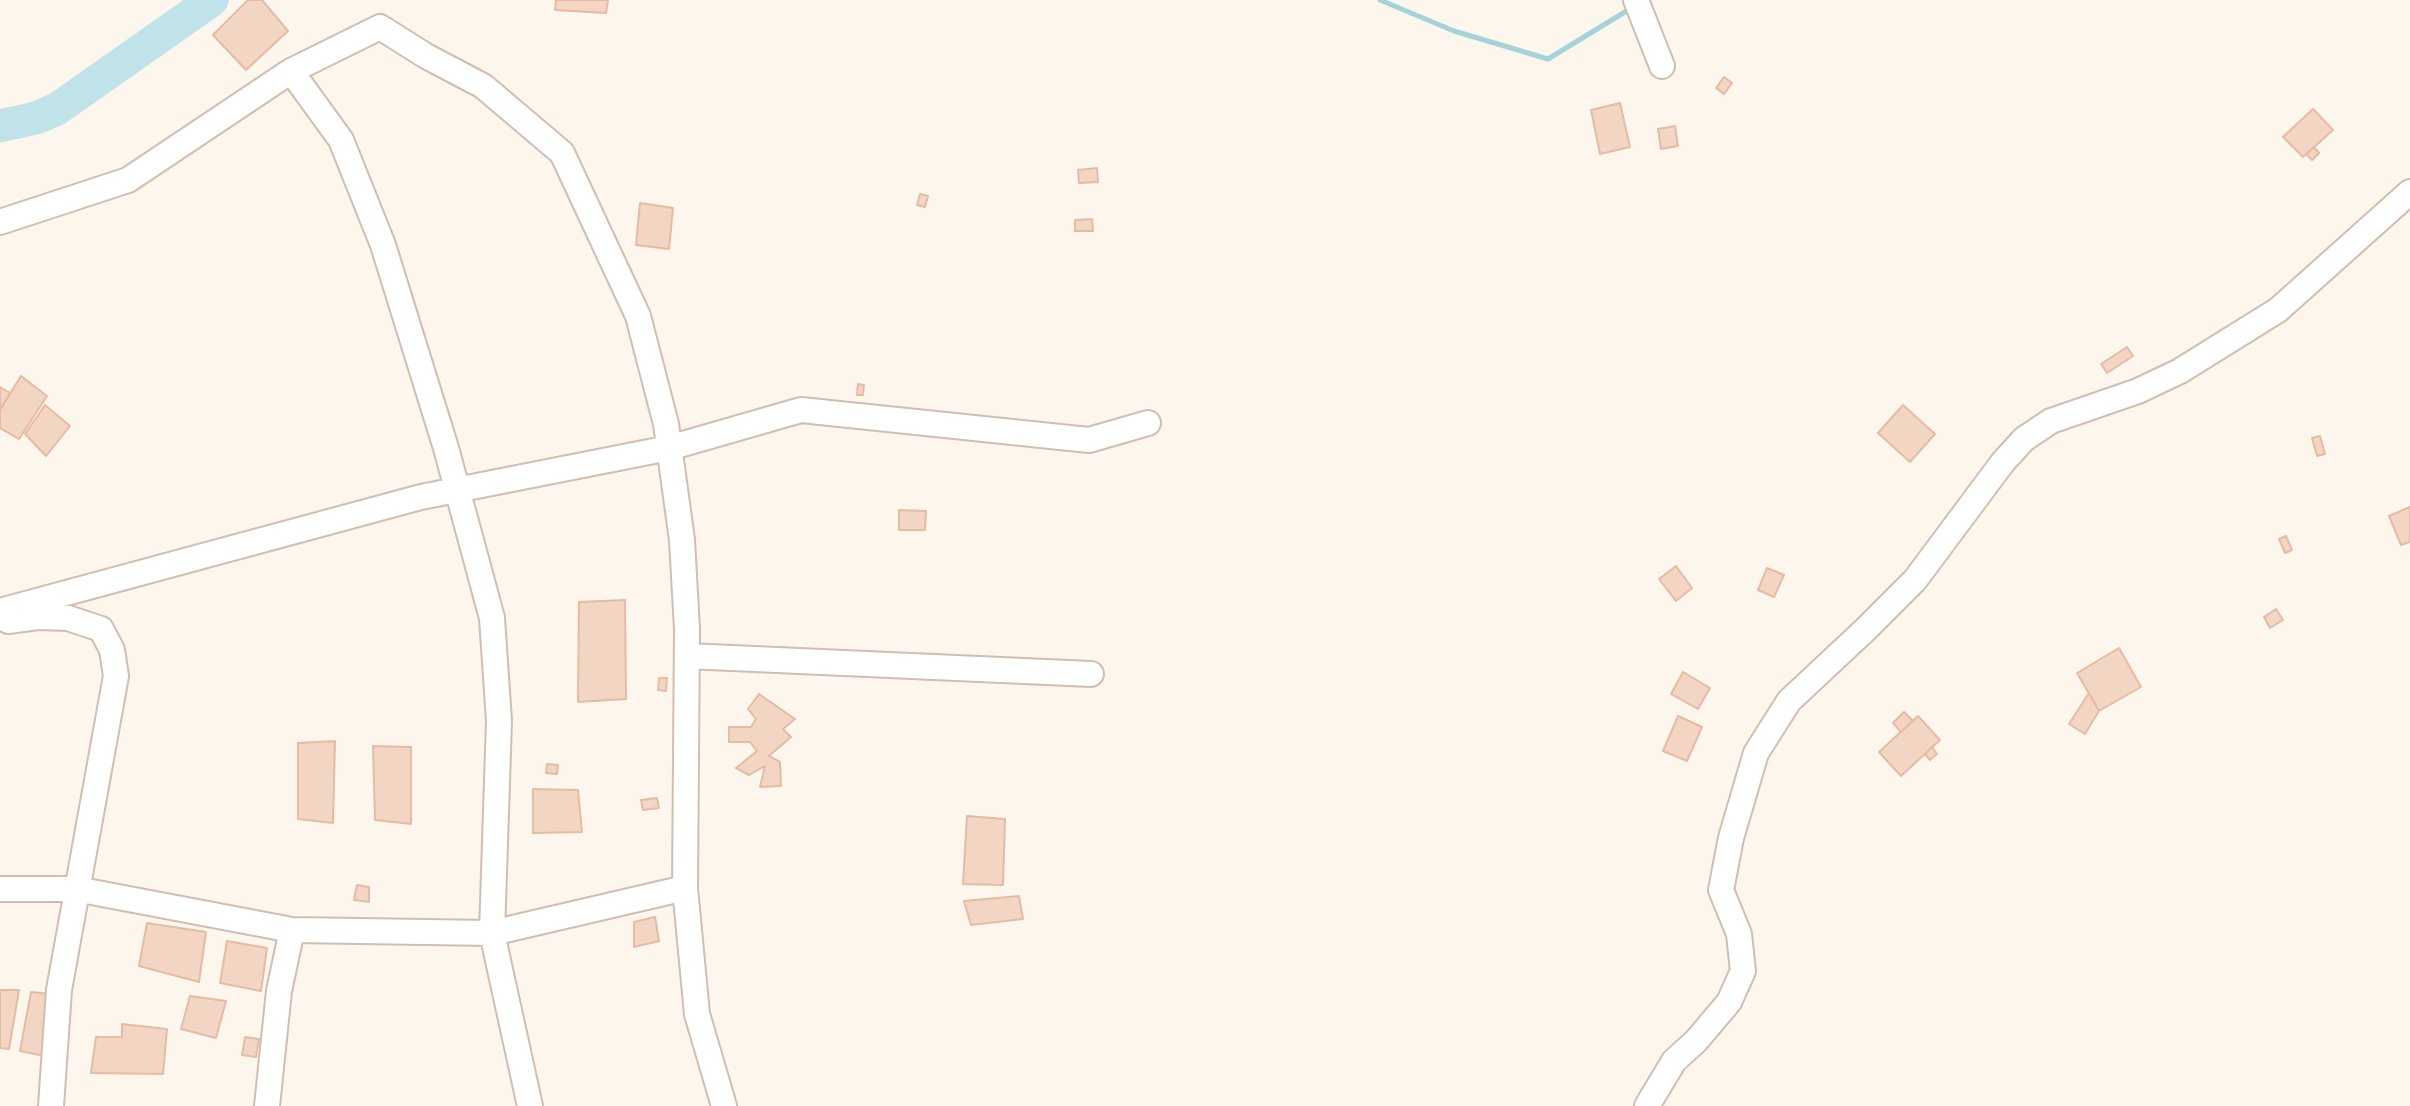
<!DOCTYPE html>
<html>
<head>
<meta charset="utf-8">
<style>
  body { margin:0 }
  canvas { display:block; background:#fdf6ec }
</style>
</head>
<body>
<canvas width="2410" height="1106"></canvas>
<script>
const ctx = document.querySelector('canvas').getContext('2d');
ctx.lineJoin = 'round';
const shape = rows => new Path2D(rows.map(r => 'M' + r).join(''));
function stroke(path, color, width, dash) { ctx.strokeStyle = color; ctx.lineWidth = width; ctx.lineCap = dash ? 'butt' : 'round'; ctx.setLineDash(dash || []); ctx.stroke(path); }
function paint(path, color) { ctx.fillStyle = color; ctx.fill(path, 'evenodd'); }
stroke(shape([
  [1380,0,1454,31,1548,59,1633,7]
]), '#a5d3da', 5);
stroke(shape([
  [0,126,36,118,57,109,212,0]
]), '#bfe3e8', 33);
const building = shape([
  [248,0,262,0,288,31,246,70,213,35,248,0],
  [556,0,608,0,606,13,555,10,556,0],
  [1724,77,1732,83,1724,94,1716,88,1724,77],
  [1620,103,1630,147,1600,154,1591,110,1620,103],
  [2313,109,2333,130,2303,157,2283,137,2313,109],
  [1675,126,1678,146,1661,149,1658,129,1675,126],
  [2314,147,2319,153,2312,160,2306,154,2314,147],
  [1097,168,1098,182,1079,183,1078,170,1097,168],
  [920,194,928,196,925,207,917,205,920,194],
  [640,203,673,208,669,249,636,245,640,203],
  [1092,219,1093,231,1075,231,1075,220,1092,219],
  [2127,347,2133,356,2107,373,2101,364,2127,347],
  [21,376,47,396,19,439,0,428,0,410,21,376],
  [858,384,864,385,863,395,857,395,858,384],
  [0,387,10,393,0,410,0,387],
  [45,405,70,426,46,456,25,434,45,405],
  [1903,405,1935,434,1910,462,1878,433,1903,405],
  [2320,436,2325,454,2317,456,2312,438,2320,436],
  [2410,507,2410,542,2401,545,2389,516,2410,507],
  [899,510,926,511,925,530,899,530,899,510],
  [2286,536,2292,550,2285,553,2279,539,2286,536],
  [1676,566,1692,588,1676,601,1659,579,1676,566],
  [1767,568,1784,575,1774,597,1758,590,1767,568],
  [625,600,626,699,578,702,579,602,625,600],
  [2276,609,2283,620,2270,628,2264,617,2276,609],
  [2119,648,2141,687,2099,711,2077,673,2119,648],
  [1683,672,1710,688,1698,709,1671,694,1683,672],
  [659,678,667,678,666,691,658,690,659,678],
  [2089,693,2099,711,2085,734,2069,724,2089,693],
  [759,694,795,719,783,729,791,737,769,756,780,762,781,786,760,787,765,766,749,775,736,768,757,751,750,742,729,742,729,727,751,727,756,719,748,709,759,694],
  [1904,712,1913,721,1901,732,1893,723,1904,712],
  [1678,716,1702,727,1687,761,1663,751,1678,716],
  [1918,716,1940,740,1901,776,1879,752,1918,716],
  [335,741,333,823,298,819,298,743,335,741],
  [373,746,411,747,411,824,375,820,373,746],
  [1932,747,1937,754,1930,760,1925,754,1932,747],
  [547,764,558,765,557,774,546,773,547,764],
  [533,789,578,790,582,832,533,833,533,789],
  [657,798,659,808,643,810,641,800,657,798],
  [967,816,1005,819,1003,885,963,884,967,816],
  [357,885,369,887,369,902,354,900,357,885],
  [1019,896,1023,919,971,925,964,901,1019,896],
  [655,917,659,941,634,947,634,922,655,917],
  [147,923,206,932,199,982,139,966,147,923],
  [227,941,267,948,261,991,220,983,227,941],
  [0,990,19,990,9,1049,0,1048,0,990],
  [31,992,52,994,45,1056,20,1051,31,992],
  [190,996,226,1001,216,1038,181,1029,190,996],
  [122,1024,167,1029,163,1074,91,1073,96,1037,122,1037,122,1024],
  [245,1037,259,1039,256,1057,242,1055,245,1037]
]);
paint(building, '#f3d5c3');
stroke(building, '#e6bba3', 2);
const minor = shape([
  [1636,0,1662,66],
  [291,71,341,140,383,245,446,448,492,618,499,721,492,933,530,1106],
  [0,222,128,180,291,71,380,27,426,56,483,86,562,153,638,316,666,424,682,540,687,629,685,888,697,1014,724,1106],
  [0,611,421,497,669,448,801,410,1089,440,1148,423],
  [8,621,38,617,68,618,101,629,112,650,116,676,59,990,51,1106],
  [687,656,1091,674],
  [0,889,76,889,292,930,492,933,685,888],
  [267,1106,279,991,292,930],
  [1647,1106,1674,1061,1696,1041,1729,1002,1743,971,1739,934,1721,890,1731,838,1756,753,1789,701,1866,629,1915,580,2003,462,2024,439,2051,421,2138,391,2180,371,2278,310,2410,192]
]);
stroke(minor, '#d1beb0', 28);
stroke(minor, '#fff', 24);
</script>
</body>
</html>
